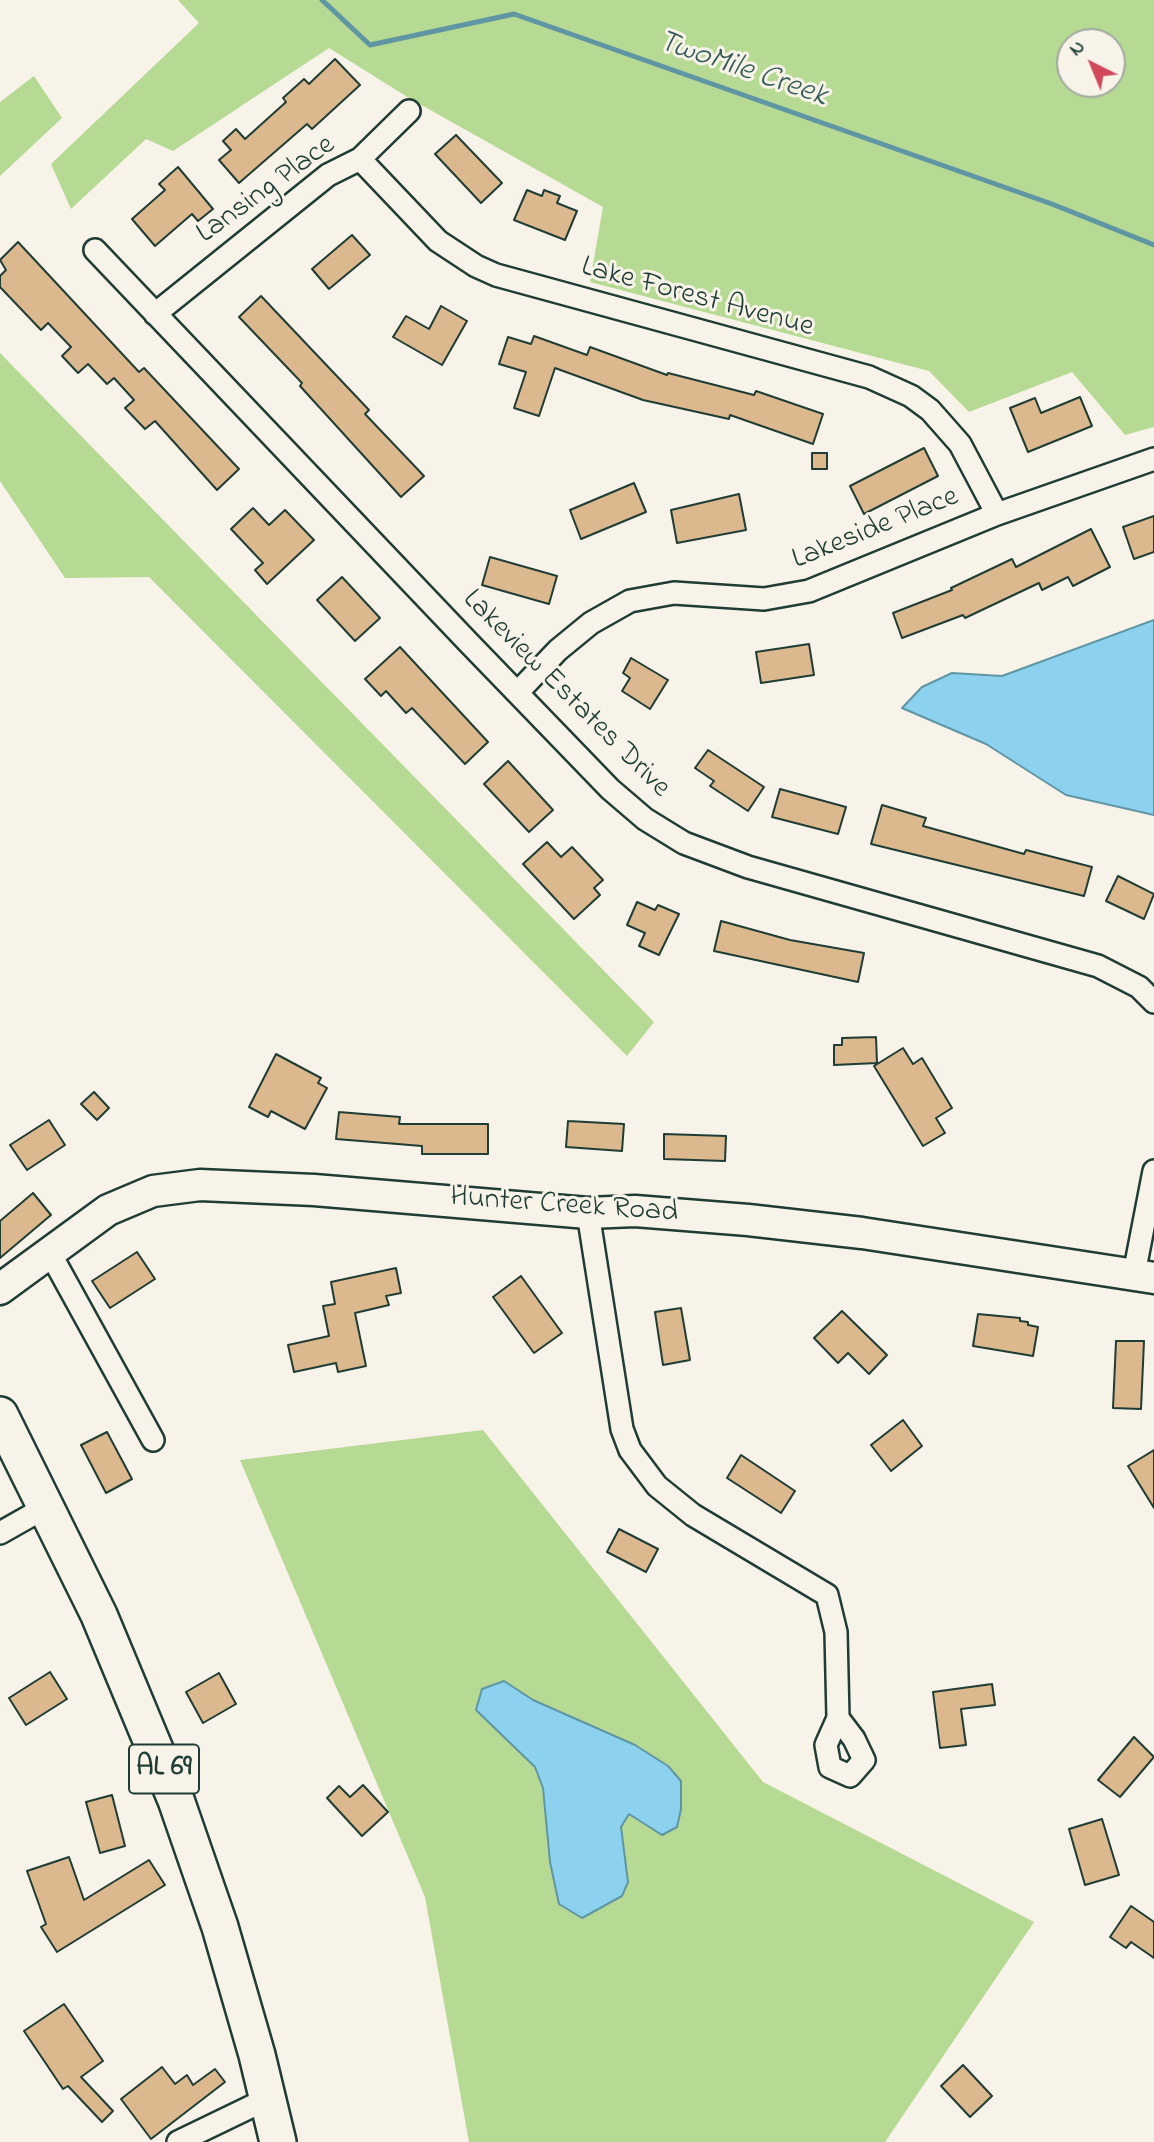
<!DOCTYPE html>
<html>
<head>
<meta charset="utf-8">
<style>
  body { margin:0 }
  #map { position:relative; width:1154px; height:2142px; overflow:hidden; background:#f7f3e8; font-family:"Indie Flower",sans-serif }
  canvas { display:block }
  .north { position:absolute; left:1056px; top:28px; width:70px; height:70px; box-sizing:border-box; background:#f7f3e8; border:2px solid #a1aaa0; border-radius:50%; rotate:317deg; font-size:19px; font-weight:700; line-height:28px; text-align:center; color:#1f3d34 }
  .north::after { content:''; display:block; margin:auto; width:24px; height:32px; background:#d1495b; clip-path:polygon(50% 0,100% 100%,50% 72%,0 100%) }
</style>
</head>
<body>
<div id="map">
<canvas width="1154" height="2142"></canvas>
<div class="north">N</div>
</div>
<script>
const ctx = document.querySelector('canvas').getContext('2d');
ctx.lineJoin = 'round';
function paint(path, color) { ctx.fillStyle = color; ctx.fill(path, 'evenodd'); }
const shape = rows => new Path2D(rows.map(r => 'M' + r).join(''));
function stroke(path, color, width, dash) { ctx.strokeStyle = color; ctx.lineWidth = width; ctx.lineCap = dash ? 'butt' : 'round'; ctx.setLineDash(dash || []); ctx.stroke(path); }
function drawText(font, color, halo, rows, align = 'center') {
  ctx.font = font + ' "Indie Flower",sans-serif'; ctx.lineWidth = 6; ctx.setLineDash([]); ctx.textBaseline = 'middle'; ctx.strokeStyle = halo; ctx.fillStyle = color; for (const [text, x, y, turn = 0] of rows) {
    ctx.save(); ctx.translate(x, y); ctx.rotate((+turn || 0) * Math.PI / 180); ctx.textAlign = isNaN(turn) ? turn : align; if (halo) ctx.strokeText(text, 0, 0); ctx.fillText(text, 0, 0); ctx.restore();
  }
}
paint(shape([
  [178,0,1154,0,1154,427,1125,435,1072,372,969,412,929,371,590,282,603,207,409,98,329,48,173,151,146,139,71,209,51,164,199,23],
  [1070,42,1112,42,1112,84,1070,84],
  [34,76,62,118,0,176,0,102],
  [0,353,654,1022,627,1056,149,577,65,578,0,481],
  [483,1430,763,1782,1034,1922,885,2142,469,2142,425,1897,240,1460]
]), '#b6d993');
const water = shape([
  [1154,620,1154,815,1066,795,986,744,902,708,922,687,952,673,1002,676,1154,620],
  [504,1681,533,1700,635,1745,668,1766,681,1781,681,1809,677,1827,662,1835,629,1814,621,1827,628,1882,622,1896,582,1918,559,1904,550,1862,543,1788,535,1767,476,1710,482,1689,504,1681]
]);
paint(water, '#8cd1ee');
stroke(water, '#6096a4', 2);
stroke(shape([
  [322,0,370,45,514,14,1052,204,1154,245]
]), '#6096a4', 5);
const building = shape([
  [335,59,360,85,312,129,307,124,239,183,219,160,231,150,223,141,236,129,245,139,286,102,283,98,304,79,309,84,335,59],
  [456,135,502,183,481,203,435,154,456,135],
  [178,167,213,209,198,221,192,214,155,246,132,219,165,190,159,184,178,167],
  [527,190,542,196,544,190,560,196,557,203,577,211,565,240,514,220,527,190],
  [352,235,370,255,329,289,312,269,352,235],
  [18,242,139,372,144,368,239,469,217,490,155,421,145,429,125,408,134,400,114,378,107,384,88,364,78,373,62,356,71,347,48,323,41,330,0,287,0,276,6,270,0,260,18,242],
  [261,296,369,410,365,414,424,476,401,497,300,386,302,383,239,317,261,296],
  [441,306,467,321,442,365,393,337,406,316,429,329,441,306],
  [534,336,587,355,590,347,667,375,668,373,754,395,756,391,823,414,813,444,730,415,729,419,643,400,555,368,539,416,514,408,526,372,499,364,508,337,531,344,534,336],
  [1080,397,1092,426,1028,452,1010,408,1035,398,1041,413,1080,397],
  [924,448,938,476,864,514,850,486,924,448],
  [812,453,827,453,827,469,812,469,812,453],
  [634,483,646,512,581,539,570,510,634,483],
  [739,494,746,530,677,543,671,510,739,494],
  [253,508,269,525,285,510,314,540,267,584,255,570,263,563,231,529,253,508],
  [1154,516,1154,552,1134,559,1123,527,1154,516],
  [1091,529,1110,567,1073,586,1068,577,1042,590,1039,583,965,618,963,615,902,638,893,613,952,590,951,588,1012,559,1016,567,1091,529],
  [490,557,557,576,549,604,482,585,490,557],
  [342,577,380,618,355,641,317,600,342,577],
  [809,644,814,675,761,683,756,652,809,644],
  [400,647,488,742,465,764,412,708,406,713,386,691,381,696,365,679,400,647],
  [631,658,668,680,650,709,622,691,630,678,623,673,631,658],
  [708,750,764,787,748,811,710,786,714,781,695,768,708,750],
  [508,761,553,810,529,832,484,784,508,761],
  [780,789,846,807,838,834,772,817,780,789],
  [882,805,926,818,923,826,1024,854,1026,850,1092,867,1084,896,871,844,882,805],
  [547,842,561,857,572,847,603,880,594,888,600,895,574,919,523,864,547,842],
  [1118,876,1154,894,1144,919,1106,901,1118,876],
  [637,902,655,910,658,905,679,914,659,955,639,946,645,933,627,925,637,902],
  [721,921,790,940,864,953,858,982,714,951,721,921],
  [876,1037,877,1063,834,1065,834,1045,842,1045,842,1038,876,1037],
  [903,1048,913,1064,922,1058,952,1108,936,1118,945,1133,923,1146,874,1066,903,1048],
  [276,1054,321,1078,318,1083,327,1088,305,1129,271,1111,268,1117,249,1107,276,1054],
  [94,1092,109,1108,97,1120,81,1104,94,1092],
  [339,1112,400,1117,399,1124,488,1124,488,1154,422,1154,422,1146,336,1139,339,1112],
  [49,1120,65,1145,27,1170,10,1145,49,1120],
  [568,1121,624,1124,622,1151,566,1147,568,1121],
  [664,1134,726,1136,725,1161,664,1159,664,1134],
  [33,1193,51,1215,0,1258,0,1221,33,1193],
  [137,1252,155,1279,110,1308,92,1281,137,1252],
  [396,1268,401,1293,386,1296,389,1305,355,1313,366,1366,338,1372,336,1363,294,1372,288,1345,329,1336,323,1306,335,1304,331,1282,396,1268],
  [521,1276,562,1333,534,1353,493,1297,521,1276],
  [681,1308,690,1360,663,1365,655,1312,681,1308],
  [842,1311,887,1355,869,1374,848,1353,838,1363,814,1338,842,1311],
  [978,1314,1020,1318,1020,1321,1028,1322,1028,1325,1038,1327,1033,1356,973,1346,978,1314],
  [1116,1341,1144,1341,1141,1409,1113,1408,1116,1341],
  [903,1420,922,1446,891,1471,871,1445,903,1420],
  [107,1432,132,1479,106,1493,81,1445,107,1432],
  [1154,1450,1154,1508,1128,1466,1154,1450],
  [741,1455,795,1491,781,1513,727,1478,741,1455],
  [619,1529,658,1549,646,1572,607,1552,619,1529],
  [50,1672,67,1699,26,1725,9,1698,50,1672],
  [219,1673,236,1704,203,1723,186,1692,219,1673],
  [992,1684,995,1705,961,1709,966,1745,940,1748,933,1692,992,1684],
  [1134,1737,1154,1757,1120,1797,1098,1780,1134,1737],
  [363,1785,388,1812,362,1836,327,1798,339,1786,350,1797,363,1785],
  [112,1795,125,1846,100,1853,86,1802,112,1795],
  [1102,1819,1119,1875,1085,1885,1069,1829,1102,1819],
  [69,1857,84,1900,149,1860,165,1885,57,1952,41,1927,46,1924,27,1871,69,1857],
  [1131,1906,1154,1922,1154,1958,1131,1942,1126,1948,1110,1937,1131,1906],
  [64,2004,103,2061,81,2077,113,2111,102,2122,68,2086,63,2089,24,2031,64,2004],
  [963,2065,992,2096,970,2117,941,2086,963,2065],
  [162,2067,175,2084,187,2075,193,2085,215,2069,225,2082,151,2139,121,2099,162,2067]
]);
paint(building, '#dbb88d');
stroke(building, '#1f3d34', 2);
const minor = shape([
  [360,159,438,241,476,266,496,275,869,377,911,396,930,410,960,444,997,514],
  [95,250,468,642,610,789,645,819,684,843,748,867,1098,966,1139,987,1154,1002],
  [155,314,328,175,360,159,409,111],
  [518,692,558,650,591,623,630,601,674,593,764,599,809,591,997,514,1154,459],
  [588,1213,622,1429,630,1450,657,1486,693,1515,827,1595,836,1632,838,1718],
  [50,1253,153,1440],
  [1134,1274,1154,1171],
  [0,1533,46,1507],
  [838,1718,854,1739,864,1760,850,1776,830,1767,826,1745,838,1718],
  [178,2142,269,2098]
]);
const secondary = shape([
  [0,1289,108,1210,153,1191,200,1185,314,1190,588,1213,635,1211,748,1220,862,1233,1154,1278]
]);
const primary = shape([
  [0,1415,99,1615,176,1800,220,1927,257,2055,278,2142]
]);
stroke(minor, '#1f3d34', 26);
stroke(secondary, '#1f3d34', 35);
stroke(primary, '#1f3d34', 40);
stroke(minor, '#f7f3e8', 21);
stroke(secondary, '#f7f3e8', 30);
stroke(primary, '#f7f3e8', 35);
for (const [x, y, w] of [
  [164,1769,70]
]) { const box = new Path2D(); box.roundRect(x - w / 2, y - 24.5, w, 49, 5); ctx.fillStyle = '#f7f3e8'; ctx.fill(box); stroke(box, '#1f3d34', 2); }
drawText('bold 28px', '#1f3d34', null, [
  ["AL 69",164,1769]
]);
drawText('30px', '#1f3d34', '#f7f3e8', [
  ["Lansing Place",267,191,-36],
  ["Lake Forest Avenue",697,299,15],
  ["Lakeside Place",876,530,-22],
  ["Lakeview Estates Drive",565,695,45],
  ["Hunter Creek Road",564,1207,4]
]);
drawText('italic 32px', '#355b59', '#f7f3e8', [
  ["TwoMile Creek",742,71,19]
]);
</script>
</body>
</html>
